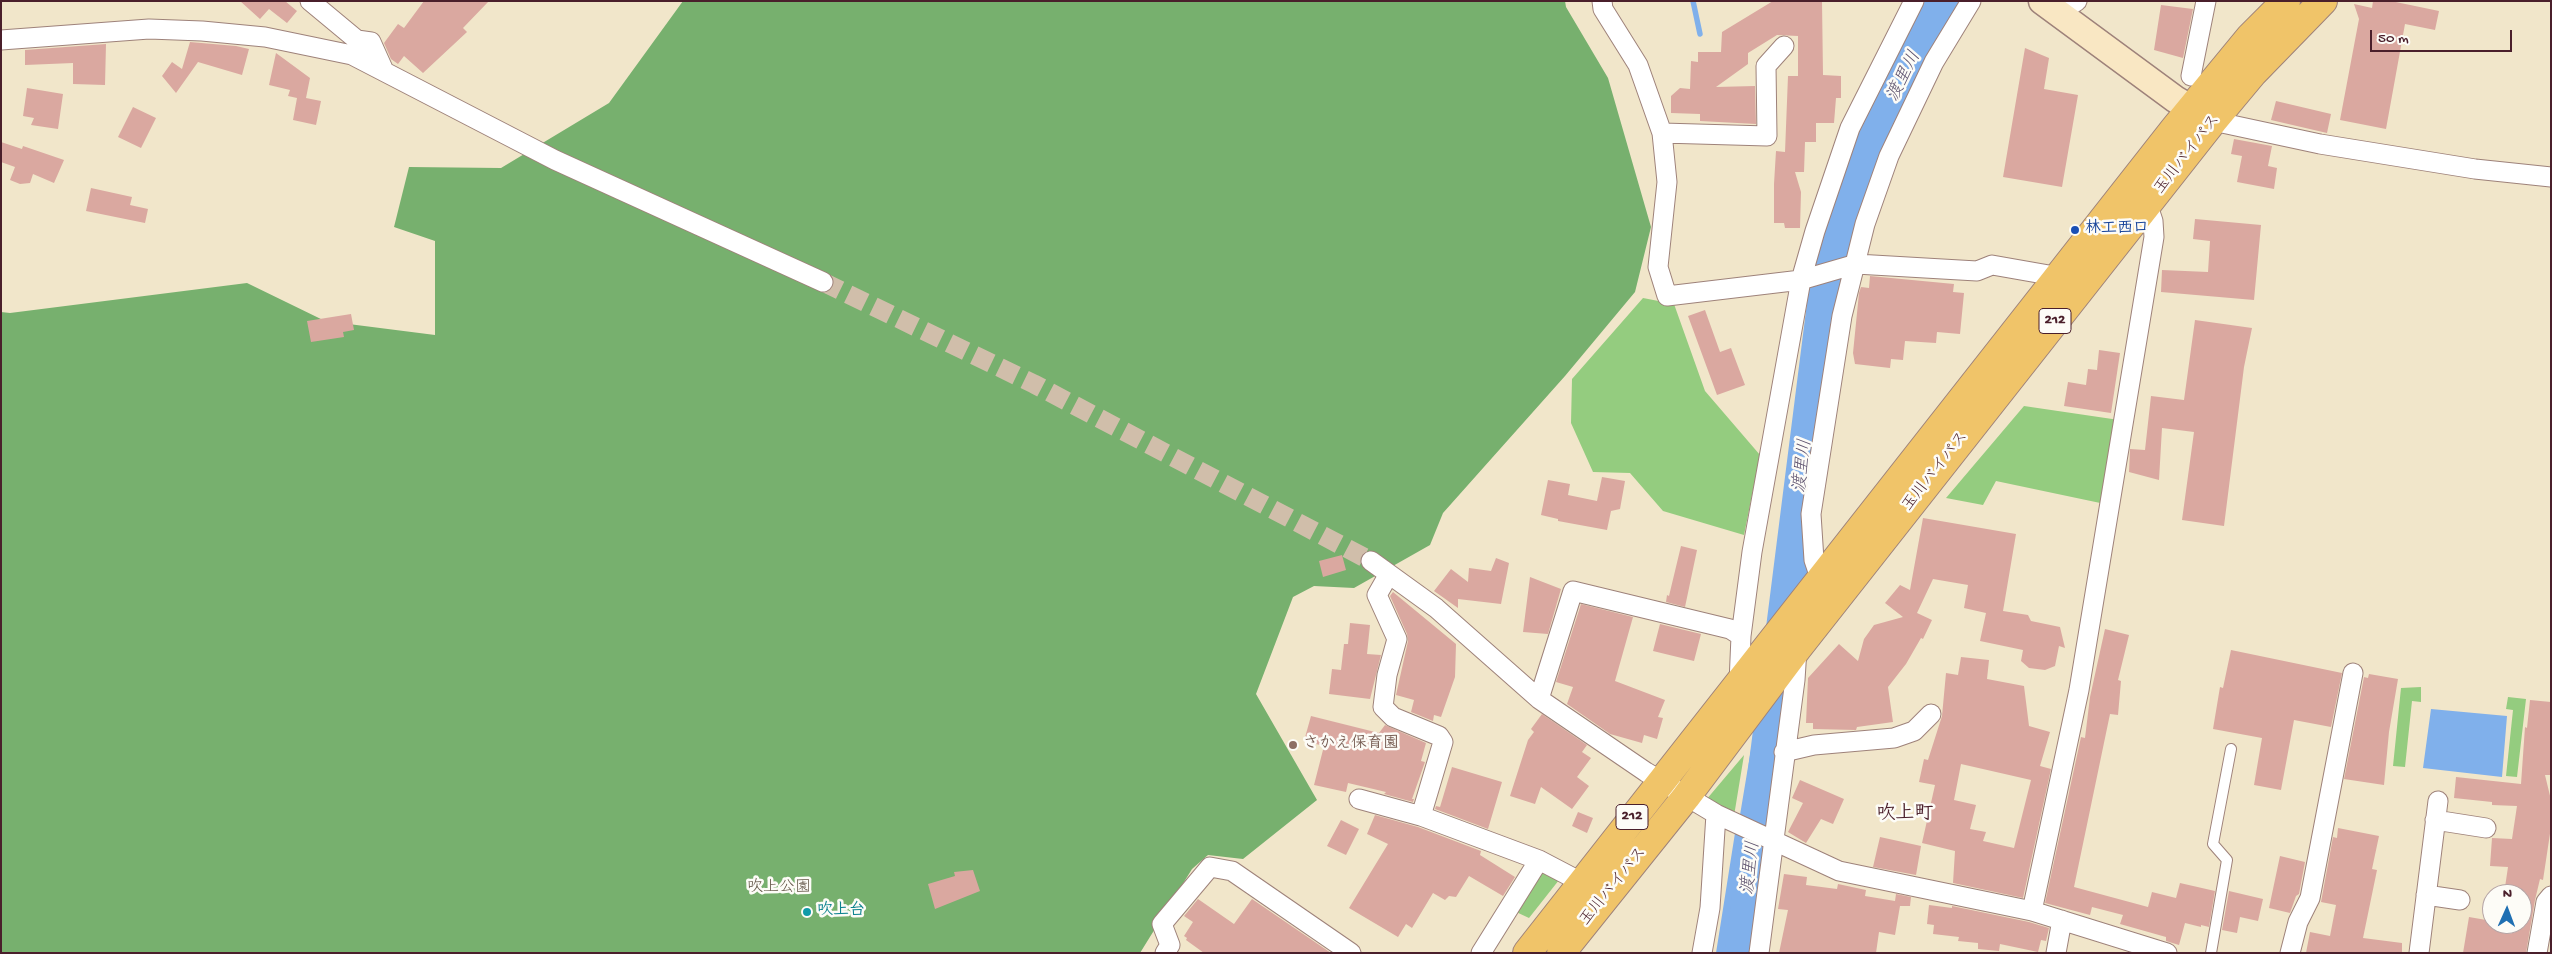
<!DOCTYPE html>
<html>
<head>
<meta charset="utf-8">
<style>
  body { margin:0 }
  #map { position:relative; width:2552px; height:954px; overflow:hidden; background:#f1e6ca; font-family:"Gochi Hand",sans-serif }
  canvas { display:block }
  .frame { position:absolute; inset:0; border:2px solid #4a1f2b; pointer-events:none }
  .north { position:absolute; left:2482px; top:884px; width:50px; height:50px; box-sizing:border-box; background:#fdfcf7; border:1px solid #b5a4a5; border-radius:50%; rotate:2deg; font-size:14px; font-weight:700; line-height:20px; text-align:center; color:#4a1f2b }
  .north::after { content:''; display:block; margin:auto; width:18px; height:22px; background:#1f6fb2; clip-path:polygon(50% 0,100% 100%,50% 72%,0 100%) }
  .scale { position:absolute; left:2370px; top:30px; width:142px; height:22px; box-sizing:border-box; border:2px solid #4a1f2b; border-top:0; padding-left:6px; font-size:15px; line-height:18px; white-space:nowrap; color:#4a1f2b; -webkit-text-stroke:4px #fdfcf7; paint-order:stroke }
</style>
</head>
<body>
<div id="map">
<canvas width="2552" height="954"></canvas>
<div class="frame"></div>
<div class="north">N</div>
<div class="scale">50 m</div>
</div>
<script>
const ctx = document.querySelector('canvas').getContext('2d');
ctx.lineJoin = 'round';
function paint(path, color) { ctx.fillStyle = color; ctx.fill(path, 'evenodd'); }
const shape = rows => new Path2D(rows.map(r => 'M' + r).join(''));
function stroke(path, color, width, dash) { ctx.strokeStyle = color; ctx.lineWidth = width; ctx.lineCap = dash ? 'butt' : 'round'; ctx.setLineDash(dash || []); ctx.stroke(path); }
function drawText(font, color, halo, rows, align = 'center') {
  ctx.font = font + ' "Gochi Hand","Klee One",sans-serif'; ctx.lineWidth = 5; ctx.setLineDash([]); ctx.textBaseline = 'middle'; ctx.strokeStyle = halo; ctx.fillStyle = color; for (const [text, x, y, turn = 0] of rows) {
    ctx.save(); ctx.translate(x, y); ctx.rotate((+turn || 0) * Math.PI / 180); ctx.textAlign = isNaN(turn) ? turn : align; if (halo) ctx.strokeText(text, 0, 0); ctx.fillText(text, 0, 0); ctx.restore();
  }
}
paint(shape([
  [1643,298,1674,304,1705,391,1760,455,1744,535,1663,511,1630,473,1593,472,1571,423,1572,379],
  [2024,406,2119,420,2105,504,1996,481,1983,505,1946,498],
  [2421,687,2421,702,2412,701,2405,767,2393,766,2401,688],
  [2508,697,2526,699,2517,777,2506,776,2513,710,2506,709],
  [1744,755,1734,816,1706,800],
  [1541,868,1559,880,1529,918,1514,911]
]), '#94cc7f');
paint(shape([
  [683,1,1565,1,1566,7,1608,78,1651,227,1635,292,1565,376,1443,513,1430,545,1354,588,1314,586,1293,597,1256,694,1317,800,1243,859,1208,855,1192,869,1140,953,1,953,1,312,10,313,247,283,325,321,435,335,435,241,394,227,409,167,501,168,609,103]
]), '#77b06e');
paint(shape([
  [2431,709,2507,716,2502,777,2423,768],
  [1776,717,1765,829,1740,815,1751,749],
  [1735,833,1765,849,1753,953,1716,953]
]), '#80b0eb');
stroke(shape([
  [1693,1,1700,34]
]), '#80b0eb', 5.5);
stroke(shape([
  [1742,953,1825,296,1835,254,1874,138,1944,1]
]), '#80b0eb', 34);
paint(shape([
  [240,1,285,1,297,11,287,23,269,9,260,19],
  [424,1,489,1,463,28,467,32,423,73,404,56,398,64,391,59,384,43,398,24,404,28],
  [1773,1,1822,1,1823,75,1841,76,1841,98,1836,98,1834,123,1816,123,1816,142,1805,142,1804,172,1795,172,1801,192,1800,228,1785,228,1784,223,1774,223,1774,184,1776,151,1785,152,1788,76,1798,76,1798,36,1777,35,1748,53,1748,64,1716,87,1755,86,1756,124,1700,121,1700,114,1671,113,1671,96,1680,88,1690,89,1691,61,1698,62,1698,52,1721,52,1722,32],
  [2373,1,2391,1,2439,11,2435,30,2405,24,2386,129,2340,120,2359,19,2354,4,2372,8],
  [2161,5,2193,9,2183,58,2154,50],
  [190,42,236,46,249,49,242,75,198,62,176,93,162,76,172,62,182,69],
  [106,44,105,85,73,84,73,63,25,65,25,50],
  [2025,48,2049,58,2044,89,2078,95,2062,187,2003,177],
  [276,53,310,78,306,98,321,101,316,125,293,120,297,98,288,96,290,90,269,85],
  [27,88,63,94,58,129,31,125,34,118,23,116],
  [2276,101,2331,114,2327,133,2271,120],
  [133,107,156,118,141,148,118,137],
  [2234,139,2272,146,2268,166,2277,168,2274,189,2237,182,2242,156,2231,154],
  [1,142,22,149,23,146,64,160,54,183,33,174,30,183,20,184,10,180,15,167,1,162],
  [91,188,132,197,130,205,148,209,145,223,86,211],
  [2195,219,2261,225,2254,300,2161,292,2162,270,2208,272,2210,241,2193,239],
  [1870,276,1954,284,1953,292,1964,293,1960,334,1937,332,1936,343,1905,341,1903,360,1891,359,1890,368,1855,364,1853,353,1859,293,1861,287,1869,288],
  [1705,310,1720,352,1731,348,1745,385,1717,395,1688,316],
  [351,314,354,330,343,332,344,337,311,342,307,321],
  [2195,320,2252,328,2244,367,2224,526,2182,520,2194,432,2162,428,2159,480,2129,472,2130,449,2145,450,2151,396,2184,400],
  [2099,350,2120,353,2111,413,2064,406,2068,382,2086,385,2088,369,2097,370],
  [1602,477,1625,481,1620,509,1611,511,1607,530,1558,521,1558,519,1541,515,1548,480,1570,484,1568,495,1597,501],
  [1923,518,2016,534,2003,611,2028,615,2031,621,2060,627,2065,648,2059,646,2055,666,2045,670,2029,668,2021,661,2023,650,1980,641,1986,613,1964,608,1968,585,1933,579,1917,613,1932,620,1923,639,1921,638,1906,664,1888,687,1893,722,1857,727,1856,730,1813,729,1813,723,1806,723,1808,678,1839,644,1858,661,1864,639,1874,625,1903,617,1885,603,1900,585,1910,590],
  [1681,546,1697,550,1685,607,1666,602,1667,595,1669,596],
  [1342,555,1346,570,1323,577,1319,561],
  [1496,558,1509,563,1501,604,1458,599,1458,608,1434,591,1451,569,1468,582,1469,568,1491,571],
  [1530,577,1561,589,1548,634,1523,632],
  [1393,592,1456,644,1455,677,1441,717,1434,715,1433,721,1411,712,1414,700,1396,695,1408,641,1407,634,1390,596],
  [1581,604,1633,617,1615,681,1665,700,1658,717,1663,718,1657,739,1644,735,1642,743,1610,734,1567,704,1573,687,1556,682],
  [1350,623,1370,625,1367,654,1381,655,1370,699,1329,694,1332,669,1341,670,1344,644,1348,644],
  [1660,624,1701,634,1694,661,1653,651],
  [2105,629,2129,635,2118,680,2121,681,2118,715,2110,714,2074,887,2148,907,2152,892,2176,898,2180,883,2215,891,2209,927,2201,925,2201,927,2185,923,2179,945,2166,941,2166,937,2120,924,2123,915,2092,907,2090,915,2045,903,2081,737,2085,738,2090,697],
  [2231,650,2342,673,2331,727,2294,720,2281,790,2254,785,2262,738,2213,729,2220,687,2223,688],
  [1961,657,1989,660,1987,679,2024,686,2029,726,2050,732,2040,766,2051,769,2023,898,1953,883,1955,851,1922,843,1935,785,1919,782,1924,759,1928,760,1942,716,1946,673,1958,675],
  [1961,764,2031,780,2014,848,1983,841,1986,832,1970,829,1976,805,1954,800],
  [2369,674,2398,679,2389,732,2384,785,2344,779,2364,677,2368,678],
  [2530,700,2551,702,2551,775,2545,775,2551,800,2551,827,2543,880,2540,879,2535,900,2526,953,2463,953,2469,917,2492,921,2492,924,2522,924,2522,894,2504,894,2508,867,2490,866,2492,838,2512,839,2517,806,2492,805,2492,802,2454,798,2456,777,2521,784,2525,727,2527,728],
  [1542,714,1587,745,1582,752,1591,758,1577,777,1589,786,1572,809,1541,787,1535,804,1510,796,1528,740,1534,732,1531,729],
  [1311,716,1379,733,1385,725,1426,743,1421,761,1425,762,1412,799,1414,799,1413,802,1384,794,1386,792,1348,783,1346,792,1314,785,1324,746,1304,741],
  [1452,767,1502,782,1488,829,1435,809,1436,806,1440,807],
  [1800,780,1844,799,1833,824,1821,819,1806,843,1788,832,1803,803,1792,798],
  [1578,812,1593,818,1587,833,1572,826],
  [1375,815,1418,827,1481,851,1480,855,1515,877,1503,896,1469,876,1456,897,1449,896,1445,900,1433,893,1412,928,1406,924,1398,937,1349,908,1388,844,1367,834],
  [1341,820,1359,829,1346,855,1327,846],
  [2338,828,2379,836,2372,869,2377,870,2363,938,2402,943,2402,953,2306,953,2310,932,2330,936,2336,905,2321,902,2333,837,2337,838],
  [1880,837,1921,846,1916,875,1873,867],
  [2280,856,2305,862,2299,894,2296,896,2290,913,2269,908],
  [973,870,980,891,935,909,928,884,955,876,954,872],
  [1784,874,1807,877,1806,885,1837,889,1838,884,1866,890,1865,896,1895,901,1896,894,1911,897,1910,906,1900,906,1895,935,1879,932,1876,953,1779,953,1788,910,1778,909],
  [2229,891,2263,899,2258,921,2240,917,2237,933,2222,930],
  [1198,899,1234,924,1252,899,1331,953,1204,953,1186,940,1187,938,1184,936,1193,922,1184,916],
  [1929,905,1952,908,1952,906,2029,922,2049,928,2046,941,2041,940,2038,952,2000,944,1999,951,1978,949,1978,943,1958,941,1959,937,1933,934,1934,925,1927,924]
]), '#daa8a0');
stroke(shape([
  [823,282,1034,384,1371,561]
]), '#d0beaa', 19, [19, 9]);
const lane = shape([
  [2211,953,2227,860,2213,844,2231,749]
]);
const street = shape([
  [310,1,357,40,371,42,384,71],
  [1602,1,1603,9,1638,65,1662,133,1667,182,1658,267,1667,296,1801,280,1856,264,1977,271,1992,265,2066,278],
  [2057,14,2077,1],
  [1,40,149,29,202,31,265,37,352,55,555,160,823,282],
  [2191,76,2206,1],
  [2213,121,2320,144,2475,169,2551,177],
  [1662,133,1767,136,1766,66,1784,46],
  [1371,561,1436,608,1539,699,1646,772,1716,814,1839,871,2032,911,2167,953],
  [1389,574,1377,595,1397,639,1387,675,1383,707,1393,717,1439,736,1443,742,1421,816],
  [1830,584,1820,578,1814,560,1811,514,1842,316,1865,224,1889,156,1934,62,1971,1],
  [1739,683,1741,636,1752,552,1801,280,1815,231,1850,128,1914,1],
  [1539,699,1573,591,1730,629,1741,636],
  [1784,752,1814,745,1894,738,1914,731,1931,714],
  [1359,799,1421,816,1539,860,1581,882],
  [2435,820,2486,828],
  [2426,895,2460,900],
  [2032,911,2079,690,2154,237,2153,221,2148,206],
  [1165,953,1170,945,1162,924,1210,867,1232,871,1351,953],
  [1481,953,1539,860],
  [1702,953,1710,908,1716,814],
  [1759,953,1795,680,1797,649],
  [2056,953,2062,920],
  [2290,953,2298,922,2310,898,2353,673],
  [2419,953,2438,801],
  [2537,953,2546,902,2551,896]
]);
const secondary = shape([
  [2042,1,2175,99,2209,119]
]);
const highway = shape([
  [1527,953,2175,128,2250,37,2286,1],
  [1561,953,1686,797,1797,649,2213,121,2253,73,2323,1]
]);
stroke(lane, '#9e827a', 12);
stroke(street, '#9e827a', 21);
stroke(secondary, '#9e827a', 29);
stroke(highway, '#9e827a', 30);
stroke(lane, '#fff', 10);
stroke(street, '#fff', 19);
stroke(secondary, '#f9e7c3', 26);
stroke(highway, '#f0c469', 28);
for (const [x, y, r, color] of [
  [2075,230,5,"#1a4fb4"],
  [1293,745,5,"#8d6e63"],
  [807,912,5,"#0f9aa8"]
]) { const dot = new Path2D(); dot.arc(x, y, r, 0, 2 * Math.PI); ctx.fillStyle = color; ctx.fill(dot); stroke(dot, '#fdfcf7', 2); }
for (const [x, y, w] of [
  [2055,321,32],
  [1632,817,32]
]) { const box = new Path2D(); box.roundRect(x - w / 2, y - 12.5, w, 25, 4); ctx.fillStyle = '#fdfcf7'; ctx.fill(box); stroke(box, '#4a1f2b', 1); }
drawText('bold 15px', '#4a1f2b', null, [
  ["212",2055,321],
  ["212",1632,817]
]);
drawText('16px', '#4a1f2b', '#fdfcf7', [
  ["玉川バイパス",2188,155,-52],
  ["玉川バイパス",1936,472,-52],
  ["玉川バイパス",1614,887,-51]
]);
drawText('bold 16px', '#164399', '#fdfcf7', [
  ["林工西口",2085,230]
], 'left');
drawText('bold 16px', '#785e54', '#fdfcf7', [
  ["さかえ保育園",1303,745]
], 'left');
drawText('16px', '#605344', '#fdfcf7', [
  ["吹上公園",779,889]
]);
drawText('bold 16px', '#0d838f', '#fdfcf7', [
  ["吹上台",817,912]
], 'left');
drawText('italic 18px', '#5d526e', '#fdfcf7', [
  ["渡里川",1905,77,-63],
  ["渡里川",1804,466,-83],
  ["渡里川",1752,868,-83]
]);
drawText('bold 19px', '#4a1f2b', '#fdfcf7', [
  ["吹上町",1905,815]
]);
</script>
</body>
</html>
